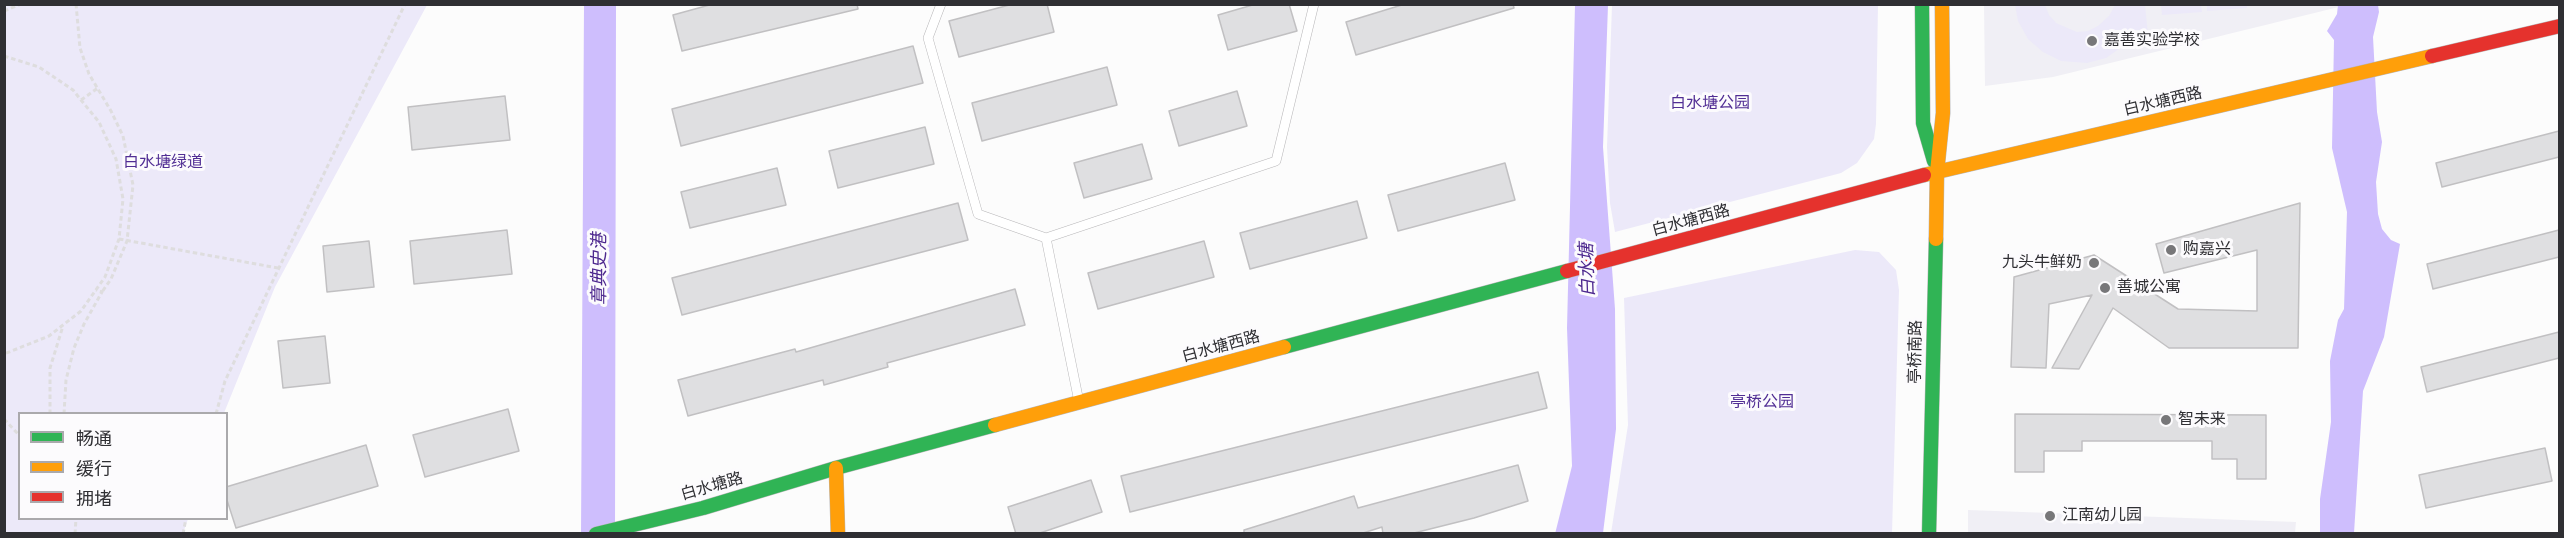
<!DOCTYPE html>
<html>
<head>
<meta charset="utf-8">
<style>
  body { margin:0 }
  #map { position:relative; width:2564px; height:538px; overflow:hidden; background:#fcfcfc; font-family:"Varela Round","Noto Sans SC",sans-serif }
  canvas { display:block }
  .frame { position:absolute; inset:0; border:6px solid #2f2f33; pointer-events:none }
  .legend { position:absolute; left:18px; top:412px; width:210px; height:108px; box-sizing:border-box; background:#fcfbfd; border:2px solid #aaa9ac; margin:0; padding:8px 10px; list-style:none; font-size:18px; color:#2f2f33 }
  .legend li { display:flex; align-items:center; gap:12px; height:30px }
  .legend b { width:30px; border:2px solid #aaa9ac }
</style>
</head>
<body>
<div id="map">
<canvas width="2564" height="538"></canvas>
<div class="frame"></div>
<ul class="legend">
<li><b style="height:8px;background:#30b455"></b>畅通</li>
<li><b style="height:8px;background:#ff9f0a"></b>缓行</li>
<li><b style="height:8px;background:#e5322d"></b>拥堵</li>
</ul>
</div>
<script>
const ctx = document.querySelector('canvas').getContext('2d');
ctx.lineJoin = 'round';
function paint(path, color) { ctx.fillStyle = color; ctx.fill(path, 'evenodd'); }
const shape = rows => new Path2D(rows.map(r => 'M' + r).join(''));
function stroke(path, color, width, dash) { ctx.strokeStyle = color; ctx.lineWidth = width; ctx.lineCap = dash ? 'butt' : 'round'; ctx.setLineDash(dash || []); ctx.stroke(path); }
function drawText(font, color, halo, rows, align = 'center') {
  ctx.font = font + ' "Varela Round","Noto Sans SC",sans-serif'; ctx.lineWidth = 6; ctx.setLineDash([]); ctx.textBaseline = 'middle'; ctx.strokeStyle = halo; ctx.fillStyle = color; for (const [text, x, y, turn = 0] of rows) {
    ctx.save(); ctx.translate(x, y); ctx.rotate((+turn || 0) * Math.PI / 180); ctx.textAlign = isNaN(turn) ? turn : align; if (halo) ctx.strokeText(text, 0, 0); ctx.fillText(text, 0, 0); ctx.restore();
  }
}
paint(shape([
  [1984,5,2347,5,2053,77,1985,86],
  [1968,510,2296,522,2295,533,1968,533]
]), '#f0eff5');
paint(shape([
  [4,5,427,5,275,287,224,413,20,414,20,518,188,519,183,533,5,533],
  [1612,5,1878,5,1876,124,1874,139,1857,163,1841,173,1615,232,1610,203,1607,147],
  [2015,5,2045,5,2049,15,2056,23,2077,32,2088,31,2098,26,2109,16,2115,5,2145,5,2149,45,2123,46,2106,58,2087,63,2061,61,2043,52,2028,39,2018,21],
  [2161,5,2201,5,2202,12,2162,15],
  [2207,5,2247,5,2247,8,2207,11],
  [1855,250,1879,252,1896,270,1899,290,1892,533,1611,533,1628,425,1624,298]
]), '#ece9f9');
paint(shape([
  [584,5,616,5,615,533,581,534],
  [1575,5,1608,5,1603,147,1615,309,1616,429,1603,533,1555,534,1572,466,1567,328],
  [2338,5,2378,5,2379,12,2373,37,2377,112,2382,142,2376,182,2378,214,2382,229,2391,240,2400,244,2384,337,2363,391,2354,533,2320,534,2320,499,2331,422,2330,361,2338,320,2344,309,2347,212,2332,148,2334,40,2327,31,2337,14]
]), '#cebefd');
const building = shape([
  [713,4,857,4,858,9,682,51,673,15,713,4],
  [1013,4,1047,4,1054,32,959,57,949,21,1013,4],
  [1256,4,1289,4,1297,31,1228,50,1218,15,1256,4],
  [1405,4,1513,4,1514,8,1356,55,1346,22,1405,4],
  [913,46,923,83,681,146,672,109,913,46],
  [1107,67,1117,105,982,141,972,103,1107,67],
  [1237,91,1247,126,1179,146,1169,111,1237,91],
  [505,96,510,140,412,150,408,107,505,96],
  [925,127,934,164,838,188,829,151,925,127],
  [2559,131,2559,157,2442,187,2436,163,2559,131],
  [1142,144,1152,179,1084,198,1074,163,1142,144],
  [1505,163,1515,200,1398,231,1388,195,1505,163],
  [777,168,786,205,690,228,681,192,777,168],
  [1357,201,1367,238,1250,269,1240,233,1357,201],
  [958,203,968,240,682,315,672,278,958,203],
  [2300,203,2298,348,2169,348,2113,308,2079,369,2052,368,2092,295,2049,304,2046,368,2011,367,2014,277,2094,255,2178,309,2257,311,2257,250,2164,273,2156,244,2300,203],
  [507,230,512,274,414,284,410,241,507,230],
  [2559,230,2559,257,2433,289,2427,264,2559,230],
  [369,241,374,287,327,292,323,246,369,241],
  [1204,241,1214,277,1098,309,1088,273,1204,241],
  [1015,289,1025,325,887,363,888,367,824,385,823,380,688,416,678,380,795,349,796,352,1015,289],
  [2559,332,2559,358,2427,392,2421,367,2559,332],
  [325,336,330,383,283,388,278,341,325,336],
  [1538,372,1547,408,1130,512,1121,476,1538,372],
  [508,409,519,451,425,477,413,435,508,409],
  [2015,414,2266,415,2266,479,2237,479,2237,459,2212,459,2212,441,2082,441,2082,451,2044,451,2044,472,2015,472,2015,414],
  [366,445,378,486,236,528,226,497,226,487,366,445],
  [2545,448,2552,481,2426,508,2419,475,2545,448],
  [1518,465,1528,501,1474,518,1410,534,1383,534,1382,527,1360,534,1244,534,1244,530,1354,496,1358,508,1518,465],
  [1091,480,1102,512,1037,534,1016,534,1008,507,1091,480]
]);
paint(building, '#dfdfe1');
stroke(building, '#c1c0c2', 1.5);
const lane = shape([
  [941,4,928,38,978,214,1046,238,1276,161,1314,4],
  [1046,238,1079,402]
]);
const fast = shape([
  [1922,4,1923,123,1934,161],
  [1284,347,1567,271],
  [596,534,703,508,836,468,995,425],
  [1929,534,1936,239]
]);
const slow = shape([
  [1924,175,2432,56],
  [1936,239,1937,172,1943,113,1942,4],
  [995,425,1284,347],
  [836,468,838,534]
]);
const jam = shape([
  [2432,56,2560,26],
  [1567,271,1924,175]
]);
stroke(lane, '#b8b7b9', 10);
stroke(fast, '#b8b7b9', 15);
stroke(slow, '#b8b7b9', 15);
stroke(jam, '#b8b7b9', 15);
stroke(shape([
  [76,4,80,48,89,74,111,111,123,136,133,185,127,241,111,279,102,292],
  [4,11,21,4],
  [4,56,39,67,73,90,81,100,99,122,116,159,123,199,119,239,105,277,81,311,49,336,4,354],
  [81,100,98,88],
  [119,239,278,268],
  [50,414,50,368,63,326],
  [64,414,66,380,74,348,84,324,102,292,96,290],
  [216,414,225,381,405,4],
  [4,419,20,436],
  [75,534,76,518],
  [183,534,186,518]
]), '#deddde', 3, [4.5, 3]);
stroke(lane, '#fff', 9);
stroke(fast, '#30b455', 14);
stroke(slow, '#ff9f0a', 14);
stroke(jam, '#e5322d', 14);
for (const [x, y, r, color] of [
  [2092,41,6,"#777779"],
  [2171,250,6,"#777779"],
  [2094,263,6,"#777779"],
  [2105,288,6,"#777779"],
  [2166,420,6,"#777779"],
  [2050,516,6,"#777779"]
]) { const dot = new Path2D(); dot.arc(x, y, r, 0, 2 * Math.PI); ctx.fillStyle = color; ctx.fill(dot); stroke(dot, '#fcfbfd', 2); }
drawText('16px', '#2f2f33', '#fcfbfd', [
  ["嘉善实验学校",2104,41],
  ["购嘉兴",2183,250],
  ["九头牛鲜奶",2082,263,"right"],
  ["善城公寓",2117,288],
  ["智未来",2178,420],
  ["江南幼儿园",2062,516]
], 'left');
drawText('16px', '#2f2f33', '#fcfbfd', [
  ["白水塘西路",2163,102,-13],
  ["白水塘西路",1691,221,-15],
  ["白水塘西路",1221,347,-15],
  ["亭桥南路",1916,352,-89],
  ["白水塘路",712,487,-16]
]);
drawText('16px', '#512e94', '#fcfbfd', [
  ["白水塘公园",1710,104],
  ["白水塘绿道",163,163],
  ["亭桥公园",1762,403]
]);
drawText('italic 18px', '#4e298f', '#fcfbfd', [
  ["章典史港",600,269,-90],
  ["白水塘",1588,270,-92]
]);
</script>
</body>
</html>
